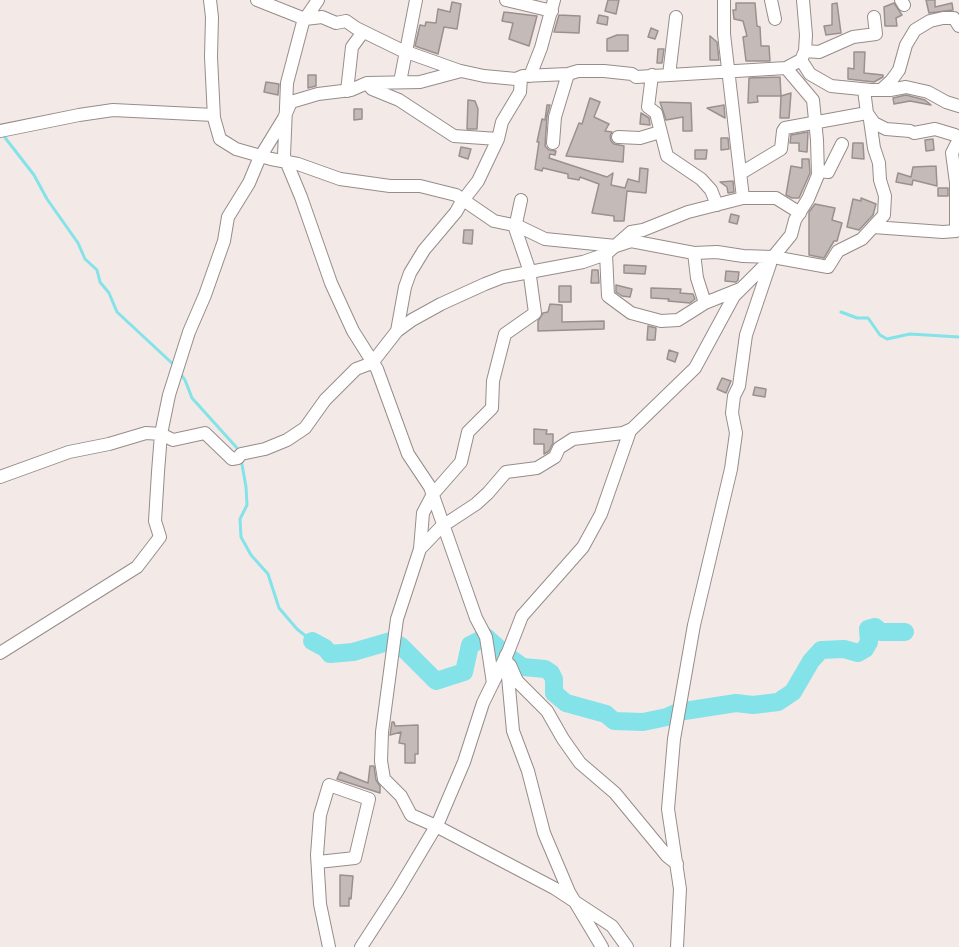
<!DOCTYPE html>
<html>
<head>
<meta charset="utf-8">
<style>
  body { margin:0 }
  canvas { display:block; background:#f3e9e7 }
</style>
</head>
<body>
<canvas width="959" height="947"></canvas>
<script>
const ctx = document.querySelector('canvas').getContext('2d');
ctx.lineJoin = 'round';
const shape = rows => new Path2D(rows.map(r => 'M' + r).join(''));
function stroke(path, color, width, dash) { ctx.strokeStyle = color; ctx.lineWidth = width; ctx.lineCap = dash ? 'butt' : 'round'; ctx.setLineDash(dash || []); ctx.stroke(path); }
function paint(path, color) { ctx.fillStyle = color; ctx.fill(path, 'evenodd'); }
stroke(shape([
  [3,135,34,175,47,199,78,243,85,259,97,270,100,282,109,293,117,312,174,365],
  [841,312,857,318,868,318,880,335,887,339,910,334,959,337],
  [180,373,185,380,192,398,237,448,239,453],
  [241,459,246,487,247,505,240,519,241,537,251,555,268,574,279,608,297,629,312,641]
]), '#83e3e9', 3);
stroke(shape([
  [312,641,325,648,330,654,353,652,391,641,401,646,436,681,464,672,470,645,486,637,506,655,523,667,545,669,551,673,554,679,554,693,566,703,606,714,614,721,643,722,667,717,678,712,736,703,753,705,778,702,793,692,811,661,821,650,844,649,858,653,865,649,869,642,868,629,875,627,881,632,905,632]
]), '#83e3e9', 18);
const building = shape([
  [608,0,619,0,616,14,605,11,608,0],
  [926,0,935,0,935,7,952,3,953,10,929,13,926,0],
  [452,2,461,4,457,29,444,27,438,54,415,46,420,25,425,26,426,22,436,23,438,9,450,12,452,2],
  [736,3,755,3,757,26,760,27,761,46,769,46,770,61,746,61,743,37,747,36,743,21,734,19,733,10,736,10,736,3],
  [837,3,841,33,826,35,824,26,832,25,832,4,837,3],
  [894,3,902,15,896,18,897,26,885,26,884,7,894,3],
  [504,12,537,16,529,46,509,39,513,23,502,21,504,12],
  [559,15,580,16,579,33,554,32,559,15],
  [599,15,608,17,607,25,597,23,599,15],
  [651,28,658,31,655,39,648,37,651,28],
  [617,35,628,35,628,51,607,51,607,39,617,35],
  [710,36,717,42,719,60,710,60,710,36],
  [658,49,664,49,662,63,657,63,658,49],
  [854,52,865,52,864,73,883,75,883,77,874,82,848,79,848,68,854,69,854,52],
  [308,75,316,75,316,86,308,88,308,75],
  [780,77,781,96,757,96,758,102,748,103,749,78,780,77],
  [266,82,279,84,278,95,264,92,266,82],
  [791,93,789,118,780,118,781,96,791,93],
  [906,95,925,100,931,105,910,101,894,104,893,98,906,95],
  [590,98,600,102,594,117,609,124,605,131,612,132,610,136,611,141,614,144,624,146,623,162,566,156,579,123,582,124,590,98],
  [468,100,475,101,478,109,477,129,467,129,468,100],
  [660,102,691,103,692,131,683,131,683,117,666,120,660,102],
  [547,105,550,105,547,116,545,146,549,150,556,151,555,155,550,154,549,158,607,177,613,173,611,185,625,188,628,179,639,182,640,168,648,169,646,193,627,191,624,221,614,221,614,216,592,213,599,184,580,177,579,180,568,178,568,174,543,168,542,171,535,169,539,142,537,142,542,119,545,120,547,105],
  [724,105,725,118,707,108,724,105],
  [354,109,362,109,362,119,354,120,354,109],
  [641,113,649,118,650,125,640,124,641,113],
  [808,132,807,152,799,151,799,143,790,143,791,135,808,132],
  [721,138,728,138,729,149,721,150,721,138],
  [933,139,934,150,926,151,925,140,933,139],
  [853,143,863,143,864,159,852,158,853,143],
  [461,147,471,149,468,159,459,156,461,147],
  [695,150,707,150,706,159,695,159,695,150],
  [802,159,809,159,810,173,799,198,792,198,786,195,791,166,802,168,802,159],
  [936,166,937,186,913,180,912,185,896,182,898,173,911,177,913,167,936,166],
  [733,181,734,192,728,193,727,187,720,182,733,181],
  [938,188,948,188,948,196,938,196,938,188],
  [861,198,876,204,873,215,859,230,847,227,853,199,861,201,861,198],
  [815,204,835,208,832,220,842,223,837,241,834,241,824,258,809,255,809,212,815,204],
  [731,214,739,216,737,224,729,222,731,214],
  [464,230,473,230,472,244,463,243,464,230],
  [624,265,646,266,645,274,624,273,624,265],
  [592,270,598,270,599,283,591,283,592,270],
  [726,271,739,272,738,280,736,282,725,281,726,271],
  [616,285,632,289,630,297,622,296,616,292,616,285],
  [559,286,571,286,571,302,559,302,559,286],
  [651,288,681,289,680,293,693,294,695,299,690,303,668,301,669,299,651,298,651,288],
  [550,304,562,305,562,322,604,321,604,329,538,331,538,321,543,313,548,312,550,304],
  [648,326,656,328,655,340,647,340,648,326],
  [669,350,678,353,675,362,667,359,669,350],
  [722,378,731,381,726,393,717,389,722,378],
  [755,387,766,389,765,397,753,395,755,387],
  [534,429,547,430,546,434,553,434,553,443,549,451,544,454,544,444,534,444,534,429],
  [392,722,394,722,395,726,418,725,418,754,415,754,415,763,405,763,405,744,399,743,401,732,390,735,392,722],
  [370,766,374,766,376,780,380,786,380,793,337,779,340,772,368,783,370,766],
  [340,875,353,876,351,899,349,898,349,906,340,906,340,875]
]);
paint(building, '#c4bbb9');
stroke(building, '#9a918f', 1.5);
const minor = shape([
  [210,0,212,17,211,57,214,118,220,139,236,149,271,159,298,164,340,179,390,186,420,186,456,195,494,221,518,226,545,239,616,246,631,241,694,253,717,252,743,256,773,257,828,267,838,251,862,239,884,215,885,196,880,180,879,163,874,148,870,120],
  [257,0,305,19,322,17,336,23,346,21,356,28,401,50,460,71],
  [318,0,303,22,287,83,284,156,301,197,331,283,353,331,377,369,408,454,430,487,476,618,486,637,493,683],
  [506,0,552,11],
  [724,0,724,34,743,198],
  [771,0,775,19],
  [901,0,904,5],
  [805,51,819,52,853,37,876,34,874,17],
  [801,60,810,74,831,86,871,90,881,90,891,81,899,70,906,45,915,30,930,21,943,18,954,18,959,26],
  [652,75,648,107,656,113,667,156,701,179,711,190,717,205],
  [669,75,676,17],
  [530,76,541,48,554,0],
  [400,82,416,0],
  [367,83,372,89,399,100,454,136,498,139],
  [864,90,867,113,874,123,886,129,910,131,914,133,935,129,955,135,959,139,952,153,956,183,956,231,943,232,873,227],
  [881,90,890,90,906,87,928,92,946,102,959,106],
  [347,91,352,47,363,32],
  [0,131,79,115,113,110,214,115],
  [618,137,640,138,660,132],
  [553,143,555,117,568,74],
  [818,171,828,172,842,144],
  [741,173,781,149,783,131,785,128,867,113],
  [694,253,697,278,705,303],
  [606,254,608,296,631,313,661,321,678,320,705,303,740,289],
  [397,331,405,287,410,273,424,250,456,212,461,203,478,181,498,139,502,122,520,92,521,78],
  [0,477,69,452,109,444,146,433,161,434,173,440,205,433,232,459,238,458,241,454,265,449,287,440,305,428,325,400,356,369,372,363,397,331,412,320,441,304,485,284,503,277,583,262,606,254,631,232,643,230,688,212,743,198,776,198,800,213],
  [420,549,423,513,433,494,461,462,468,432,492,408,493,381,505,334,535,313,529,269,515,228,521,200],
  [0,653,137,567,160,537,155,521,158,472,161,434,169,395,189,332,205,295,224,241,228,217,249,183,259,159,284,118,291,102,318,94,351,90,367,83,420,82,461,71,484,76,516,79,523,76,568,74,578,71,604,71,632,74,636,77,786,68,801,60,805,51,806,35,803,0],
  [506,655,513,731,528,771,544,833,569,892,602,947],
  [510,665,517,681,547,711,563,739,580,763,615,793,667,856,677,864],
  [318,862,355,858,369,799,329,785,320,815,317,855,320,904,329,947],
  [361,947,398,890,438,823,464,762,483,703,508,652,522,616,583,547,601,514,630,431],
  [627,947,612,926,554,888,436,826,411,815,401,796,384,779,381,761,382,732,397,619,420,549,441,527,476,504,488,493,506,472,537,468,555,457,559,448,573,439,623,433,632,429,695,368,734,296,773,257,791,235,795,220,808,199,818,175,817,140,813,100,786,68],
  [677,947,680,889,668,809,674,739,694,625,731,469,736,433,732,413,734,396,739,386,746,335,770,264]
]);
stroke(minor, '#968d8b', 14);
stroke(minor, '#fff', 12);
</script>
</body>
</html>
